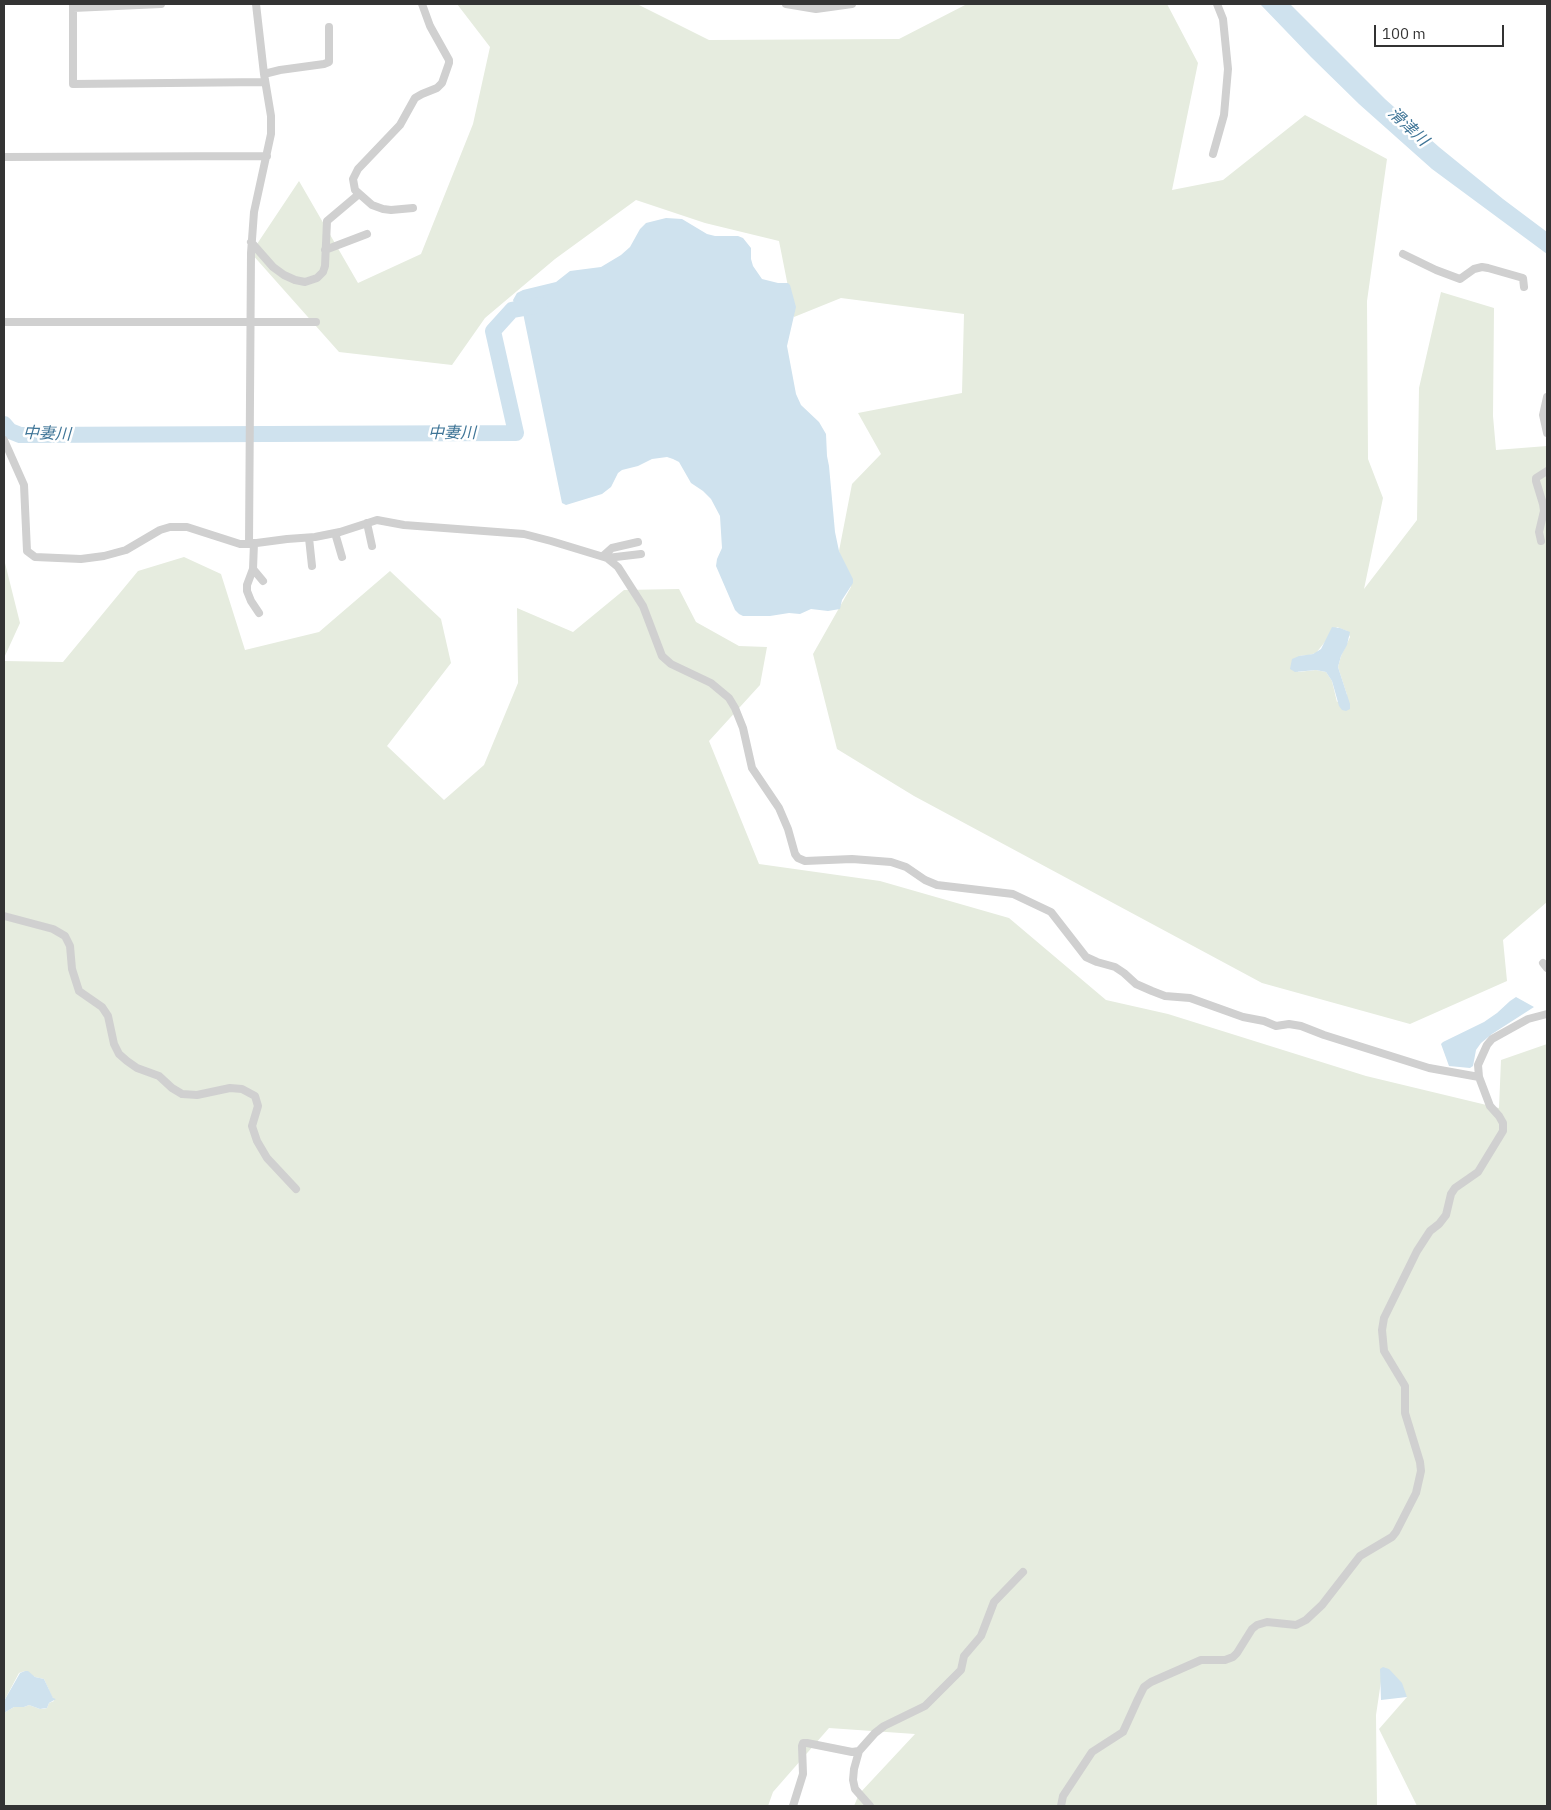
<!DOCTYPE html>
<html>
<head>
<meta charset="utf-8">
<style>
  body { margin:0 }
  #map { position:relative; width:1551px; height:1810px; overflow:hidden; background:#fff; font-family:"IBM Plex Sans",sans-serif }
  canvas { display:block }
  .frame { position:absolute; inset:0; border:5px solid #333; pointer-events:none }
  .scale { position:absolute; left:1374px; top:25px; width:130px; height:22px; box-sizing:border-box; border:2px solid #333; border-top:0; padding-left:6px; font-size:15px; line-height:18px; white-space:nowrap; color:#333; -webkit-text-stroke:4px #fff; paint-order:stroke }
</style>
</head>
<body>
<div id="map">
<canvas width="1551" height="1810"></canvas>
<div class="frame"></div>
<div class="scale">100 m</div>
</div>
<script>
const ctx = document.querySelector('canvas').getContext('2d');
ctx.lineJoin = 'round';
function paint(path, color) { ctx.fillStyle = color; ctx.fill(path, 'evenodd'); }
const shape = rows => new Path2D(rows.map(r => 'M' + r).join(''));
function stroke(path, color, width, dash) { ctx.strokeStyle = color; ctx.lineWidth = width; ctx.lineCap = dash ? 'butt' : 'round'; ctx.setLineDash(dash || []); ctx.stroke(path); }
function drawText(font, color, halo, rows, align = 'center') {
  ctx.font = font + ' "IBM Plex Sans","Noto Sans JP",sans-serif'; ctx.lineWidth = 5; ctx.setLineDash([]); ctx.textBaseline = 'middle'; ctx.strokeStyle = halo; ctx.fillStyle = color; for (const [text, x, y, turn = 0] of rows) {
    ctx.save(); ctx.translate(x, y); ctx.rotate((+turn || 0) * Math.PI / 180); ctx.textAlign = isNaN(turn) ? turn : align; if (halo) ctx.strokeText(text, 0, 0); ctx.fillText(text, 0, 0); ctx.restore();
  }
}
paint(shape([
  [457,4,637,4,709,40,899,39,967,4,1167,4,1198,63,1172,190,1223,180,1305,115,1387,159,1367,301,1368,459,1383,498,1364,589,1417,520,1419,388,1441,292,1494,308,1493,416,1496,450,1547,446,1547,902,1503,940,1507,981,1410,1024,1262,983,914,796,837,749,813,654,851,587,839,551,852,484,881,454,858,413,962,393,964,314,841,298,794,317,779,241,705,223,636,200,555,259,485,318,452,365,339,352,251,253,299,181,358,283,421,254,473,124,490,47],
  [1337,627,1347,631,1350,637,1341,656,1338,667,1347,695,1337,702,1332,681,1326,672,1316,670,1298,672,1299,656,1309,655,1316,653],
  [184,557,221,574,245,650,319,632,390,571,441,619,451,663,387,746,444,800,484,765,518,683,517,608,573,632,624,590,679,589,696,622,739,646,767,647,760,685,709,741,759,864,880,881,1009,918,1106,1000,1168,1014,1366,1076,1499,1108,1501,1060,1547,1044,1547,1806,1417,1806,1379,1729,1407,1697,1383,1668,1376,1715,1377,1806,854,1806,859,1794,915,1734,829,1728,773,1792,768,1806,4,1806,4,1713,14,1707,24,1707,29,1705,40,1709,43,1709,47,1708,49,1703,54,1701,44,1679,35,1677,25,1671,19,1673,4,1701,4,661,63,662,138,571],
  [4,559,20,623,4,658]
]), '#e6ecdf');
paint(shape([
  [1260,4,1290,4,1385,99,1439,147,1503,199,1547,232,1547,254,1432,169,1359,104,1311,57],
  [666,218,682,219,707,234,715,236,738,236,743,238,751,248,751,259,753,266,762,279,778,283,788,283,790,285,796,307,787,346,796,394,801,405,819,422,826,434,827,456,829,466,835,532,839,551,853,579,853,583,842,600,840,609,828,611,811,609,800,614,789,613,770,616,743,616,739,614,735,610,716,566,717,559,722,548,720,516,711,499,703,491,691,483,679,462,673,459,667,457,652,459,638,466,622,470,618,473,611,487,602,494,566,505,562,503,523,313,515,306,513,300,517,293,523,290,556,282,570,271,601,267,621,255,630,247,640,229,646,223],
  [1332,627,1340,628,1350,632,1347,645,1341,656,1338,667,1350,704,1350,709,1346,711,1342,710,1339,706,1332,681,1326,672,1316,670,1295,672,1290,669,1292,659,1299,656,1313,654,1321,649],
  [1516,997,1534,1007,1492,1034,1481,1043,1476,1050,1473,1066,1470,1068,1449,1066,1441,1044,1443,1042,1484,1022,1497,1013,1510,1001],
  [1383,1667,1389,1669,1402,1683,1407,1697,1381,1700,1380,1669],
  [25,1671,28,1671,35,1677,44,1679,53,1698,56,1699,49,1703,47,1708,40,1709,29,1705,24,1707,14,1707,4,1713,4,1701,20,1673]
]), '#cfe2ee');
stroke(shape([
  [4,424,10,431,20,435,516,433,493,331,512,310,540,305]
]), '#cfe2ee', 16);
stroke(shape([
  [73,4,73,84,265,82],
  [786,4,816,9,852,4],
  [73,8,161,4],
  [264,74,280,70,324,64,329,62,329,27],
  [1213,154,1224,115,1228,69,1223,19,1217,4],
  [4,157,267,156],
  [413,208,391,210,383,209,372,205,355,190,353,179,358,169,400,125,415,98,422,94,437,88,442,83,449,63,449,60,430,26,422,4],
  [251,242,273,267,284,275,295,280,305,282,317,278,323,272,325,266,327,221,359,194],
  [325,250,367,234],
  [1403,254,1436,270,1460,279,1474,269,1482,267,1488,268,1523,278,1524,287],
  [4,322,316,322],
  [1547,397,1543,415,1547,433],
  [4,440,24,485,27,551,35,557,81,559,104,556,126,550,160,530,170,527,187,527,240,544,249,544,287,539,315,537,340,532,377,520,404,525,524,534,551,541,607,558,618,567,643,606,662,656,671,664,711,683,729,698,735,708,743,728,752,768,779,808,788,829,795,854,798,858,805,861,852,859,891,862,906,867,925,880,937,885,1013,894,1051,912,1086,957,1097,962,1115,967,1124,973,1136,984,1152,991,1165,996,1190,998,1243,1017,1264,1021,1276,1026,1289,1024,1301,1026,1324,1035,1429,1068,1479,1077],
  [367,523,372,546],
  [335,533,342,557],
  [309,538,312,566],
  [1541,541,1539,532,1544,511,1543,504,1536,481,1536,478,1547,471],
  [254,543,253,569,263,581],
  [249,544,251,253,254,212,271,134,271,116,264,74,256,4],
  [603,556,612,548,638,542],
  [607,558,641,554],
  [253,569,247,585,247,591,251,601,259,613],
  [4,916,53,929,65,936,70,946,72,969,79,991,102,1007,108,1016,114,1044,119,1054,127,1061,137,1068,159,1076,172,1088,182,1094,197,1095,230,1088,242,1089,255,1096,258,1106,252,1126,257,1141,267,1158,296,1189],
  [1543,963,1547,968],
  [859,1751,854,1769,853,1780,855,1789,870,1806],
  [793,1806,803,1774,802,1746,803,1743,807,1743,852,1752,859,1751,875,1733,884,1726,925,1706,961,1670,964,1656,981,1636,994,1602,1023,1572],
  [1061,1806,1063,1796,1092,1752,1123,1732,1138,1699,1144,1687,1151,1682,1201,1660,1225,1660,1233,1657,1237,1653,1252,1629,1257,1625,1267,1622,1296,1625,1306,1620,1322,1605,1360,1556,1392,1537,1396,1532,1416,1493,1421,1471,1420,1462,1405,1413,1405,1386,1384,1351,1382,1330,1384,1318,1417,1251,1430,1231,1439,1224,1446,1215,1451,1194,1455,1188,1478,1172,1503,1131,1503,1123,1499,1116,1490,1106,1479,1077,1478,1065,1487,1045,1492,1039,1528,1019,1547,1014]
]), '#d0d0d0', 8);
drawText('italic 16px', '#3f7597', '#fff', [
  ["滑津川",1408,127,43],
  ["中妻川",452,433],
  ["中妻川",47,434,2]
]);
</script>
</body>
</html>
